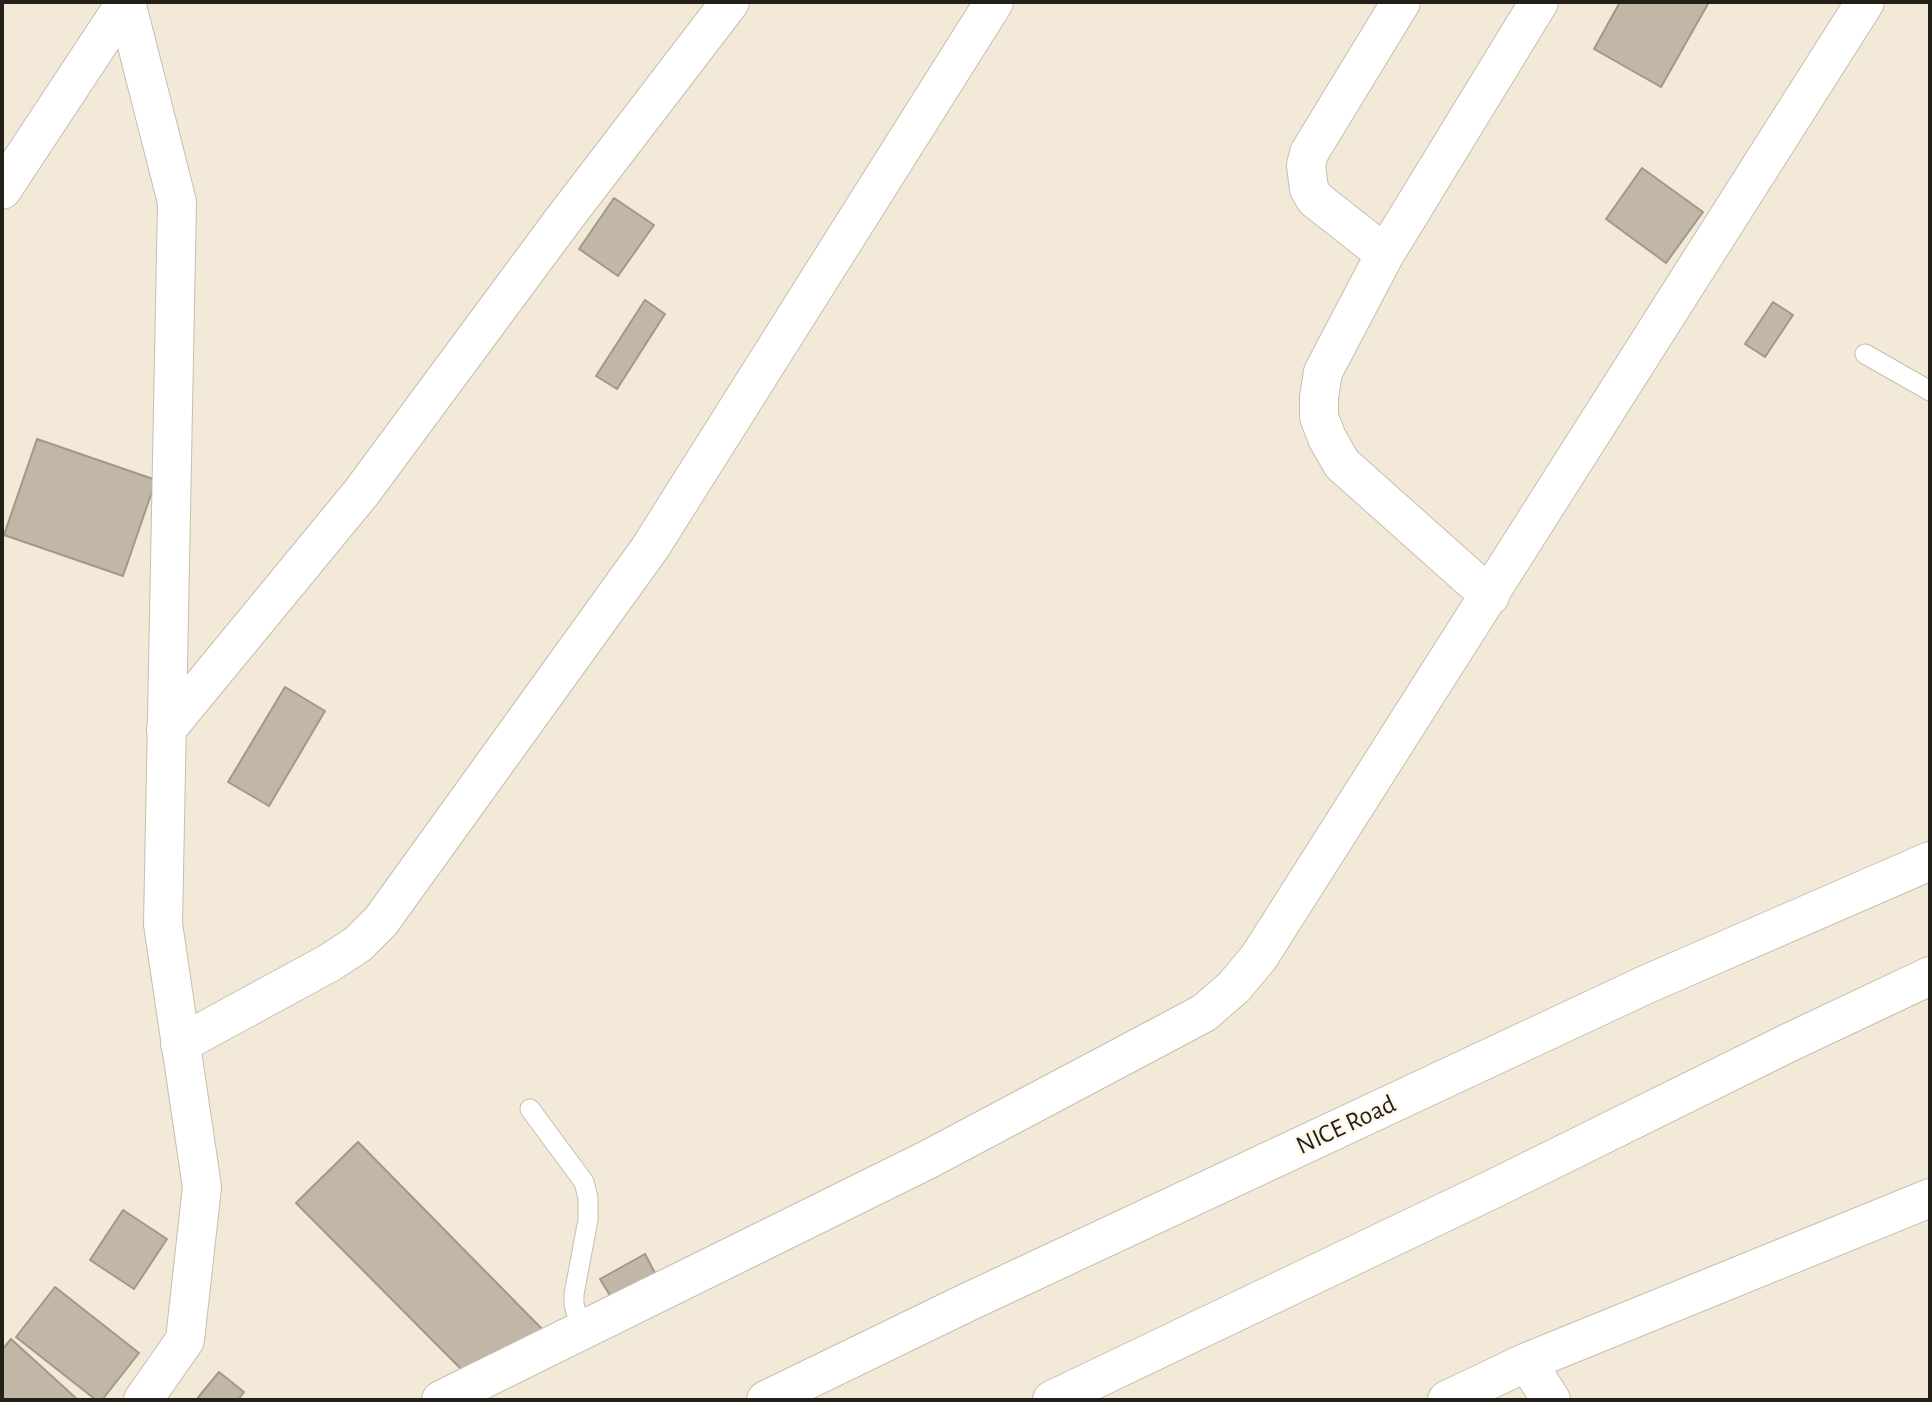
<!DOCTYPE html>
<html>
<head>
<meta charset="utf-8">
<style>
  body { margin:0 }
  #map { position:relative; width:1932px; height:1402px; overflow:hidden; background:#f3e9d8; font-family:"Alegreya Sans",sans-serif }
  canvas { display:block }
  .frame { position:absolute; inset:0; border:4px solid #231f19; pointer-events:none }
</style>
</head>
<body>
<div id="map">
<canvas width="1932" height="1402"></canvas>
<div class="frame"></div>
</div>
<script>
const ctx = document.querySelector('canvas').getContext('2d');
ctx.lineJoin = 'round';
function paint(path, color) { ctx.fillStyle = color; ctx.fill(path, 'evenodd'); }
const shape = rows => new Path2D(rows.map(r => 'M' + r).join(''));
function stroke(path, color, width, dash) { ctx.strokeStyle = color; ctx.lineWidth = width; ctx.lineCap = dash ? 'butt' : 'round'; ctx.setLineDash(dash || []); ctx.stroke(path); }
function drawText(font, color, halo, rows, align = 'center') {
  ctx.font = font + ' "Alegreya Sans",sans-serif'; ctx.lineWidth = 5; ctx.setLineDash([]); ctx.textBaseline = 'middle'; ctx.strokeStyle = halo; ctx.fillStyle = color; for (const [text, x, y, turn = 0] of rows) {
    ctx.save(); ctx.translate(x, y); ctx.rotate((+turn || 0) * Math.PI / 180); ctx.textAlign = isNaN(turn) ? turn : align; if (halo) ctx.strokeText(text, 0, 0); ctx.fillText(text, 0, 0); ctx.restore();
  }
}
const building = shape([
  [1620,2,1709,2,1661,87,1594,49,1620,2],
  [1642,168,1703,212,1666,263,1606,219,1642,168],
  [614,198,654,225,618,276,579,249,614,198],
  [645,300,665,314,617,389,596,376,645,300],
  [1773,302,1793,315,1765,357,1745,344,1773,302],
  [37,439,156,480,123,576,4,535,37,439],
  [285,687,325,711,269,806,228,782,285,687],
  [358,1142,545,1332,462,1370,296,1203,358,1142],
  [123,1210,167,1239,134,1289,90,1260,123,1210],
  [645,1254,656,1275,612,1299,600,1279,645,1254],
  [55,1287,139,1353,102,1400,96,1400,16,1337,55,1287],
  [11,1339,78,1400,2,1400,2,1350,11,1339],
  [219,1372,244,1392,238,1400,196,1400,219,1372]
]);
paint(building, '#c0b7a6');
stroke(building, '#a19888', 2);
const lane = shape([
  [1865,354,1930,391],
  [530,1109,584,1182,588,1198,588,1220,574,1294,574,1304,581,1331]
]);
const street = shape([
  [2,190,126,2],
  [1385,254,1315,199,1309,189,1306,165,1309,153,1401,2],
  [1490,596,1342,464,1327,438,1319,417,1319,397,1323,372,1385,254,1539,2],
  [166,730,361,493,563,220,730,2],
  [180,1044,329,963,358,944,381,921,650,548,994,2],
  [1527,1362,1551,1400],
  [441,1400,927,1160,1204,1013,1234,987,1259,957,1865,2],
  [1447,1400,1527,1362,1930,1198]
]);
const secondary = shape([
  [126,2,177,202,163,924,202,1187,185,1340,143,1400]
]);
const highway = shape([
  [766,1400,968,1302,1645,985,1930,861],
  [1052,1400,1495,1188,1788,1043,1930,976]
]);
stroke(lane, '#c7bead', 21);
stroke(street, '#c7bead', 40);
stroke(secondary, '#c7bead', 40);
stroke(highway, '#c7bead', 40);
stroke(lane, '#fff', 19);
stroke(street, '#fff', 38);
stroke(secondary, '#fff', 38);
stroke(highway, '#fff', 38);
drawText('26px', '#231f19', '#fff7e9', [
  ["NICE Road",1346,1125,-25]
]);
</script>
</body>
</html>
